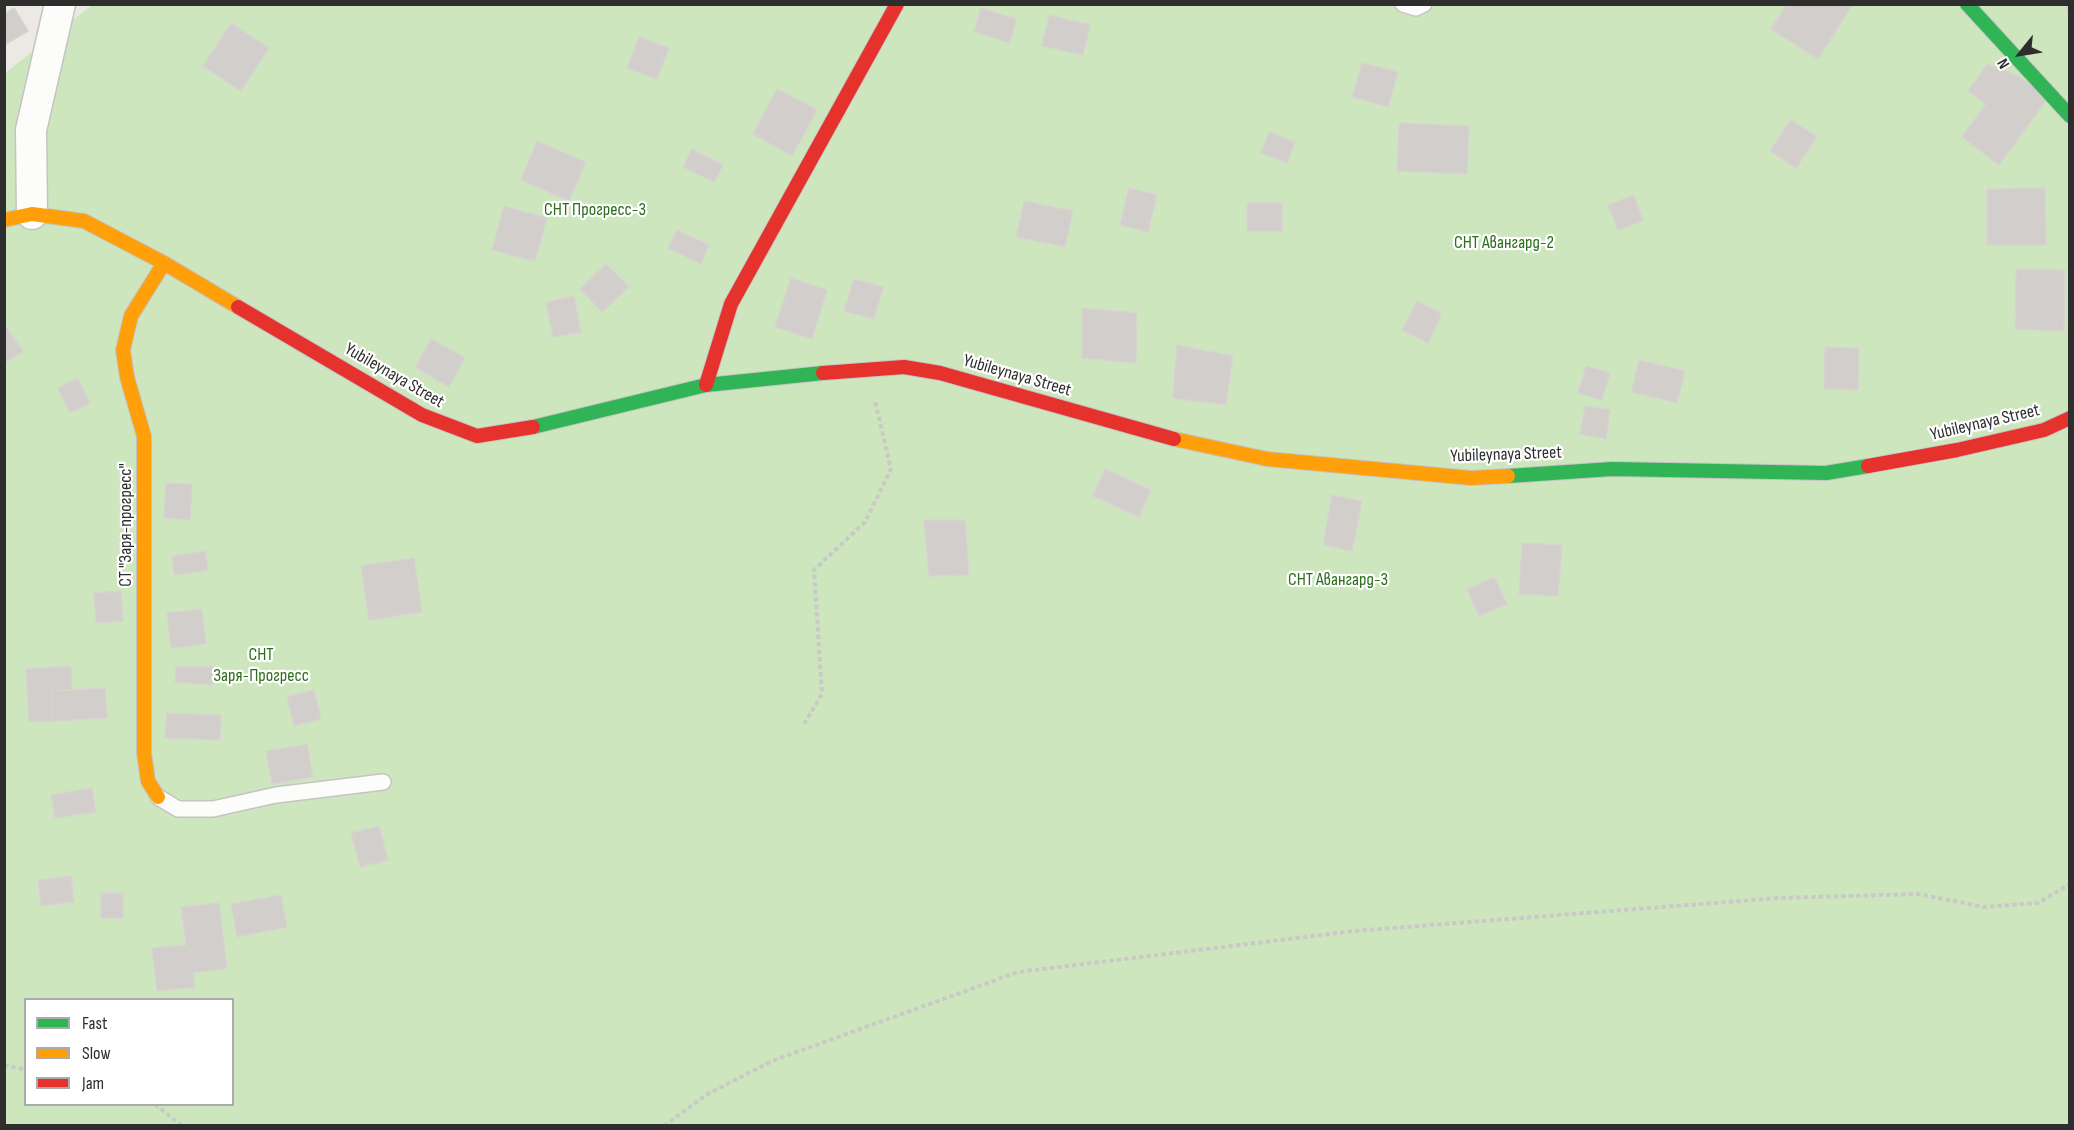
<!DOCTYPE html>
<html>
<head>
<meta charset="utf-8">
<style>
  body { margin:0 }
  #map { position:relative; width:2074px; height:1130px; overflow:hidden; background:#ece8e4; font-family:"Sofia Sans Condensed",sans-serif }
  canvas { display:block }
  .frame { position:absolute; inset:0; border:6px solid #2e2e2e; pointer-events:none }
  .legend { position:absolute; left:24px; top:998px; width:210px; height:108px; box-sizing:border-box; background:#fff; border:2px solid #ababab; margin:0; padding:8px 10px; list-style:none; font-size:18px; color:#2e2e2e }
  .legend li { display:flex; align-items:center; gap:12px; height:30px }
  .legend b { width:30px; border:2px solid #ababab }
  .north { position:absolute; left:1990px; top:24px; width:60px; height:60px; -webkit-text-stroke:4px #fff; paint-order:stroke; rotate:240deg; font-size:16px; font-weight:700; line-height:24px; text-align:center; color:#2e2e2e }
  .north::after { content:''; display:block; margin:auto; width:21px; height:27px; background:#2e2e2e; clip-path:polygon(50% 0,100% 100%,50% 72%,0 100%) }
</style>
</head>
<body>
<div id="map">
<canvas width="2074" height="1130"></canvas>
<div class="frame"></div>
<ul class="legend">
<li><b style="height:8px;background:#30b455"></b>Fast</li>
<li><b style="height:8px;background:#ff9f0a"></b>Slow</li>
<li><b style="height:8px;background:#e5322d"></b>Jam</li>
</ul>
<div class="north">N</div>
</div>
<script>
const ctx = document.querySelector('canvas').getContext('2d');
ctx.lineJoin = 'round';
function paint(path, color) { ctx.fillStyle = color; ctx.fill(path, 'evenodd'); }
const shape = rows => new Path2D(rows.map(r => 'M' + r).join(''));
function stroke(path, color, width, dash) { ctx.strokeStyle = color; ctx.lineWidth = width; ctx.lineCap = dash ? 'butt' : 'round'; ctx.setLineDash(dash || []); ctx.stroke(path); }
function drawText(font, color, halo, rows, align = 'center') {
  ctx.font = font + ' "Sofia Sans Condensed",sans-serif'; ctx.lineWidth = 4.5; ctx.setLineDash([]); ctx.textBaseline = 'middle'; ctx.strokeStyle = halo; ctx.fillStyle = color; for (const [text, x, y, turn = 0] of rows) {
    ctx.save(); ctx.translate(x, y); ctx.rotate((+turn || 0) * Math.PI / 180); ctx.textAlign = isNaN(turn) ? turn : align; if (halo) ctx.strokeText(text, 0, 0); ctx.fillText(text, 0, 0); ctx.restore();
  }
}
paint(shape([
  [92,5,2069,5,2069,1125,5,1126,5,73],
  [26,1000,232,1000,232,1104,26,1104]
]), '#cee6be');
const building = shape([
  [1787,4,1847,4,1851,7,1818,59,1771,29,1787,4],
  [2065,4,2070,4,2070,21,2065,4],
  [14,8,28,31,4,45,4,14,14,8],
  [981,8,1016,19,1010,43,974,32,981,8],
  [1049,15,1090,25,1083,55,1042,46,1049,15],
  [231,23,269,48,241,91,203,66,231,23],
  [639,37,669,48,657,79,627,68,639,37],
  [1362,63,1398,72,1388,107,1352,97,1362,63],
  [1987,64,2017,75,2048,98,1999,165,1962,137,1986,104,1968,91,1987,64],
  [777,89,817,110,792,156,753,134,777,89],
  [1791,120,1817,137,1796,168,1770,151,1791,120],
  [1399,123,1469,126,1467,174,1397,171,1399,123],
  [1269,132,1295,142,1287,163,1261,153,1269,132],
  [537,141,586,162,569,201,521,180,537,141],
  [692,149,723,165,714,182,683,167,692,149],
  [1129,188,1157,195,1148,232,1120,225,1129,188],
  [2045,188,2046,245,1987,245,1987,189,2045,188],
  [1634,195,1643,221,1618,230,1608,205,1634,195],
  [1024,201,1073,211,1065,247,1016,237,1024,201],
  [1247,203,1282,203,1282,231,1247,231,1247,203],
  [504,206,547,218,535,261,492,250,504,206],
  [677,230,709,245,701,264,668,248,677,230],
  [606,264,629,287,602,312,580,289,606,264],
  [2016,269,2065,270,2064,331,2015,329,2016,269],
  [791,278,827,290,812,339,775,327,791,278],
  [854,279,883,287,874,319,844,311,854,279],
  [574,296,581,332,553,337,546,302,574,296],
  [1417,301,1442,314,1428,343,1402,330,1417,301],
  [1082,308,1137,313,1136,363,1082,358,1082,308],
  [4,324,23,351,4,363,4,324],
  [431,339,465,358,449,387,415,367,431,339],
  [1177,345,1233,356,1226,405,1173,398,1177,345],
  [1825,347,1859,348,1858,390,1824,389,1825,347],
  [1639,360,1685,371,1677,403,1632,392,1639,360],
  [1586,366,1610,373,1602,400,1578,393,1586,366],
  [78,378,90,403,70,413,58,388,78,378],
  [1585,406,1610,410,1606,439,1580,434,1585,406],
  [1105,469,1151,490,1139,517,1093,496,1105,469],
  [166,483,192,484,190,520,164,518,166,483],
  [1332,495,1362,501,1352,551,1323,545,1332,495],
  [924,520,965,520,969,575,929,576,924,520],
  [1522,543,1562,545,1558,596,1519,594,1522,543],
  [205,551,208,570,174,575,172,556,205,551],
  [414,558,422,612,369,620,361,566,414,558],
  [1494,577,1507,604,1479,616,1467,589,1494,577],
  [121,591,123,621,96,623,94,593,121,591],
  [202,609,206,644,171,648,167,613,202,609],
  [71,666,72,690,51,691,53,721,29,722,26,669,71,666],
  [176,666,214,667,212,685,175,682,176,666],
  [105,688,107,718,53,721,51,691,105,688],
  [314,690,321,719,294,726,287,697,314,690],
  [167,713,221,715,220,740,165,738,167,713],
  [307,744,313,777,272,784,266,751,307,744],
  [92,788,96,812,55,818,51,795,92,788],
  [379,826,388,860,360,867,351,833,379,826],
  [71,876,74,902,41,906,38,880,71,876],
  [101,893,123,893,123,918,101,918,101,893],
  [281,895,287,927,237,937,231,904,281,895],
  [219,903,227,968,193,973,195,987,157,991,152,948,186,945,181,907,219,903]
]);
paint(building, '#d1cecb');
stroke(building, '#d7d4d0', 1.5);
const lane = shape([
  [1403,4,1416,8,1424,4],
  [158,797,178,809,213,809,276,795,383,782]
]);
const street = shape([
  [32,214,31,130,60,4]
]);
const fast = shape([
  [1967,4,2070,116],
  [533,427,706,385,823,373],
  [1508,476,1612,469,1826,473,1868,466]
]);
const slow = shape([
  [4,220,32,214,84,221,164,263,238,307],
  [1174,439,1267,459,1471,478,1508,476],
  [158,797,148,781,144,753,144,436,127,377,123,350,131,316,164,263]
]);
const jam = shape([
  [238,307,422,415,477,436,533,427],
  [823,373,904,367,940,373,1174,439],
  [706,385,731,304,897,4],
  [1868,466,1957,450,2044,430,2070,418]
]);
stroke(lane, '#c5c4c5', 18);
stroke(street, '#c5c4c5', 33);
stroke(fast, '#c5c4c5', 16);
stroke(slow, '#c5c4c5', 16);
stroke(jam, '#c5c4c5', 16);
stroke(shape([
  [804,724,822,694,814,570,865,522,891,469,875,401],
  [4,1065,26,1070],
  [155,1104,182,1126],
  [664,1126,706,1095,772,1061,1018,972,1354,931,1778,898,1918,894,1984,907,2038,903,2070,884]
]), '#c9c9c8', 4, [4.5, 3]);
stroke(lane, '#fcfcfb', 15);
stroke(street, '#fcfcfb', 30);
stroke(fast, '#30b455', 14);
stroke(slow, '#ff9f0a', 14);
stroke(jam, '#e5322d', 14);
drawText('18px', '#2c6e1b', '#fff', [
  ["СНТ Прогресс-3",595,210],
  ["СНТ Авангард-2",1504,243],
  ["СНТ Авангард-3",1338,580],
  ["СНТ",261,655],
  ["Заря-Прогресс",261,676]
]);
drawText('18px', '#2e2e2e', '#fff', [
  ["Yubileynaya Street",394,376,30],
  ["Yubileynaya Street",1017,376,16],
  ["Yubileynaya Street",1985,423,-13],
  ["Yubileynaya Street",1506,455,-2],
  ["СТ \"Заря-прогресс\"",126,525,-90]
]);
</script>
</body>
</html>
